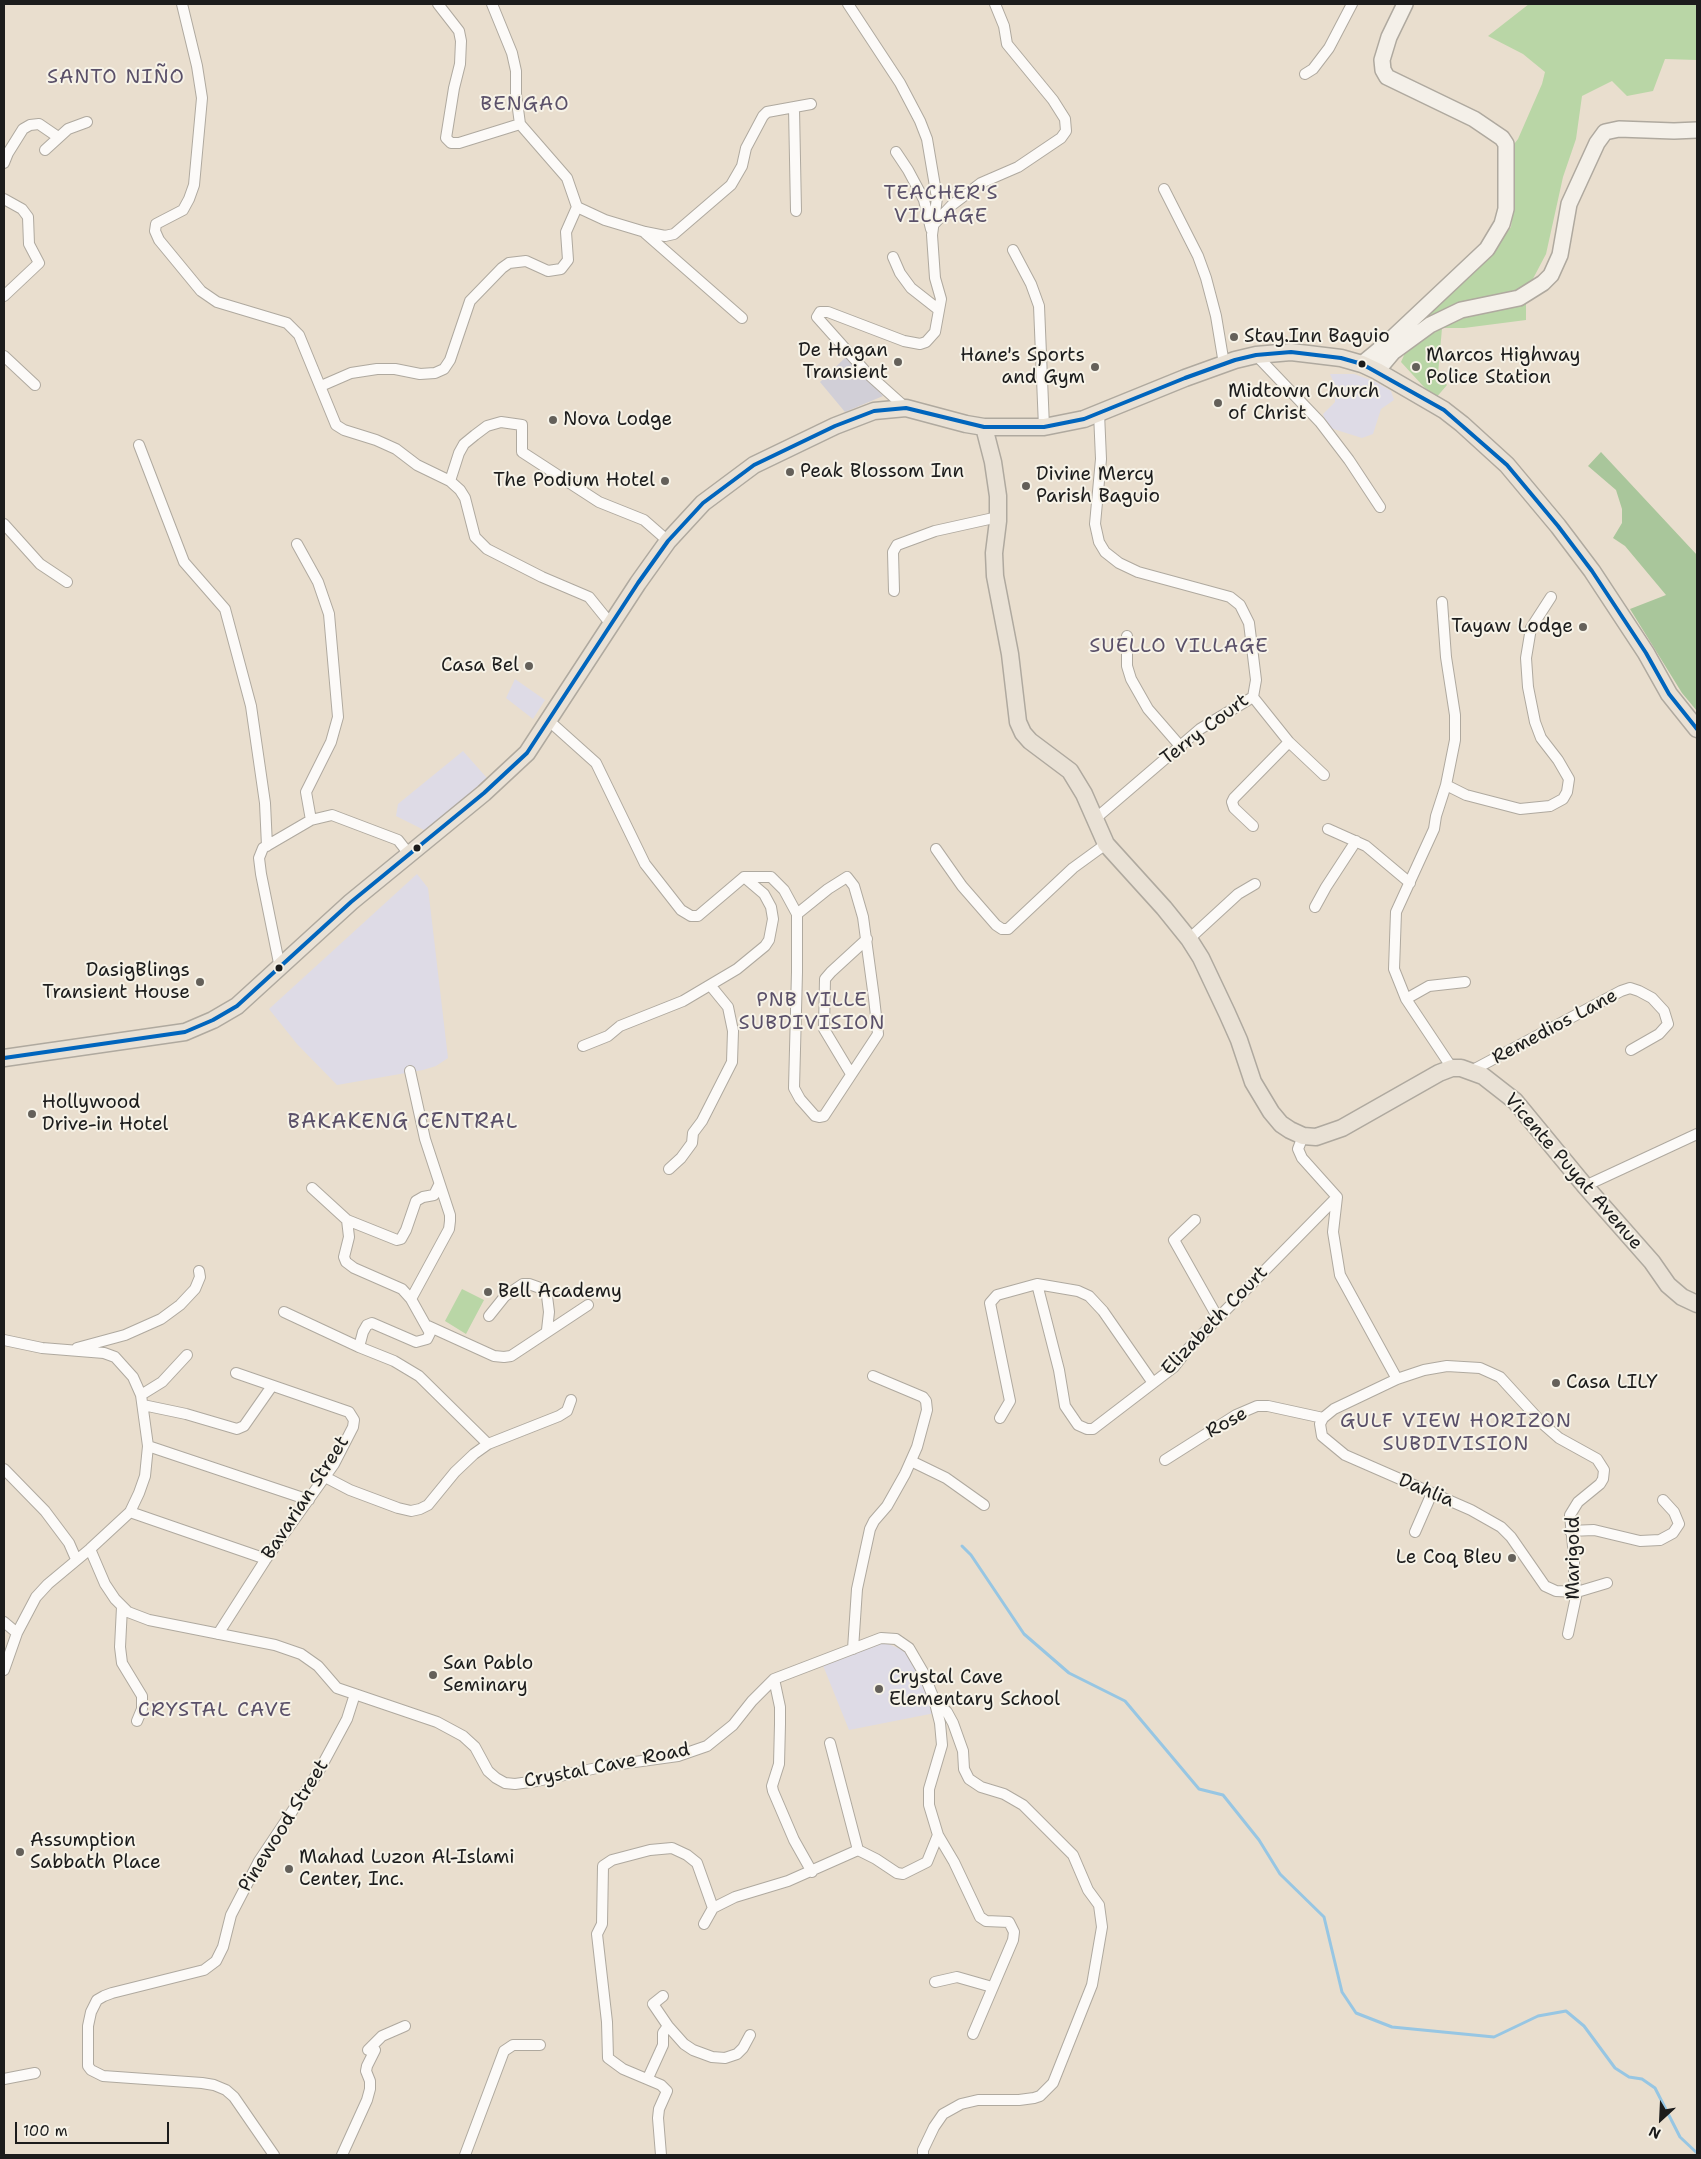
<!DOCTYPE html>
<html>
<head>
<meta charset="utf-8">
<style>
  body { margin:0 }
  #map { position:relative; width:1701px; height:2159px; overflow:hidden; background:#e9dece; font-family:"Shantell Sans",sans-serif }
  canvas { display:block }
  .frame { position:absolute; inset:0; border:5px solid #1c1c1c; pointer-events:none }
  .north { position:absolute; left:1636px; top:2094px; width:50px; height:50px; -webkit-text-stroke:4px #f7f3e8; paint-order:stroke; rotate:205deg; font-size:14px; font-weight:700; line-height:20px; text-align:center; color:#1c1c1c }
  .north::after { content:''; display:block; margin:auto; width:18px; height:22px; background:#1c1c1c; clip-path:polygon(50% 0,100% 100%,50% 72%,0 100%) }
  .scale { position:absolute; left:15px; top:2122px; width:154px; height:22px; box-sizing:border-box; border:2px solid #1c1c1c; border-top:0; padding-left:6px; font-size:15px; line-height:18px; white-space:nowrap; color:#1c1c1c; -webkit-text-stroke:4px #f7f3e8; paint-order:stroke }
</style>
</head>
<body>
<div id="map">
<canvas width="1701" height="2159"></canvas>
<div class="frame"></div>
<div class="north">N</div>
<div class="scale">100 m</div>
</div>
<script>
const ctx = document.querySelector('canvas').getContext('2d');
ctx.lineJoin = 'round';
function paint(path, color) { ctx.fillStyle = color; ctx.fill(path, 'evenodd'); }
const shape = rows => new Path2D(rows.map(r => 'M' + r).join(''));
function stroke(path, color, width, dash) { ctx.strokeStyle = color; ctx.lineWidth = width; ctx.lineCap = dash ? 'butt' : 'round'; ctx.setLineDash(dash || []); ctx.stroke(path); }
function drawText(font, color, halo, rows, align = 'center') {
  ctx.font = font + ' "Shantell Sans",sans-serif'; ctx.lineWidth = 4; ctx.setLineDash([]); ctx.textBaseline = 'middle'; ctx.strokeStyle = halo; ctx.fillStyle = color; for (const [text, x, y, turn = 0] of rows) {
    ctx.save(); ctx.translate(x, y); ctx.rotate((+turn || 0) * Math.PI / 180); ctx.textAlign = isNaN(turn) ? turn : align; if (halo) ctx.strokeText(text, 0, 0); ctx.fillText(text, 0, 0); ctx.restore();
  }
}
paint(shape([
  [1330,374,1354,374,1374,381,1391,391,1394,400,1381,409,1373,434,1362,438,1327,427,1323,414,1335,402,1335,386],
  [515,679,545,700,533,719,506,698],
  [463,751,487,778,426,831,396,816,398,804],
  [417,874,428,888,448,1058,436,1066,423,1070,337,1085,297,1044,269,1009],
  [879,1640,907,1652,915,1665,935,1713,849,1730,820,1658]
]), '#dedbe6');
paint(shape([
  [847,356,883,396,845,412,820,382]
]), '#d1cfd7');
paint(shape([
  [1529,4,1697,4,1697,60,1665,59,1653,91,1627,96,1612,81,1582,96,1576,139,1563,177,1546,254,1526,292,1526,320,1464,328,1442,328,1438,374,1447,385,1435,399,1401,362,1405,353,1395,347,1402,328,1484,263,1511,227,1513,209,1508,152,1518,139,1542,84,1545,72,1523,54,1488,36],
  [462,1289,484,1300,466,1334,445,1321]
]), '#b9d6a6');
paint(shape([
  [1601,452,1697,555,1697,711,1682,693,1630,609,1666,595,1625,546,1613,538,1622,523,1622,509,1616,490,1588,466]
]), '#a9c69b');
stroke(shape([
  [962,1546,971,1555,1024,1634,1069,1673,1125,1701,1199,1789,1223,1795,1259,1840,1280,1874,1324,1917,1342,1992,1356,2013,1392,2027,1494,2037,1538,2016,1566,2011,1584,2026,1615,2068,1629,2077,1642,2079,1655,2088,1680,2137,1697,2153]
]), '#97c6e3', 3);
const street = shape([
  [182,4,197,66,202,98,194,185,189,199,183,210,156,224,155,231,159,240,201,291,217,302,287,323,299,335,336,425,344,430,376,440,396,449,417,465,450,481,460,490,465,498,475,537,487,549,542,577,589,597,610,623],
  [438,4,459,31,461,41,460,64,454,88,446,138,451,143,459,143,520,124],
  [848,4,900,83,920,121,927,139,937,198,932,235,935,278,941,299,935,332,926,342,920,344,904,341,828,312,820,312,817,317,867,373,906,408],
  [1305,74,1313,69,1329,48,1352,4],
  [794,108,796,211],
  [45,150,68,129,87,122],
  [896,152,908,170,924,200,931,229],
  [4,163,8,153,23,129,30,125,39,124,58,137],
  [1164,189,1198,256,1206,278,1216,316,1224,364],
  [4,199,22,209,28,217,29,244,39,263,4,296],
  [577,207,605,220,645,232,665,236,674,234,731,185,742,166,746,148,763,116,767,112,811,104],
  [935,223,952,205,981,183,1018,167,1061,138,1066,131,1065,119,1053,100,1007,44,1004,26,995,4],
  [645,233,742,318],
  [1013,250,1031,284,1039,306,1044,427],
  [893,257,900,273,911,288,939,310],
  [1256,355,1320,422,1349,460,1380,507],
  [4,356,35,385],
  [321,386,351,373,377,369,395,369,420,374,435,373,444,369,450,360,470,301,502,268,509,263,526,261,548,271,561,269,568,260,566,232,577,207,567,178,520,124,516,94,516,71,512,53,492,4],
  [1099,413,1101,459,1095,524,1099,542,1105,552,1119,563,1138,572,1230,597,1240,605,1249,623,1256,680,1253,697],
  [139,445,184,562,225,609,251,706,265,803,267,846],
  [450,481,459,453,464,444,475,435,487,426,501,422,522,425,522,452,599,502,644,520,668,541],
  [4,524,40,564,67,582],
  [297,544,318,582,329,614,338,717,331,742,306,792,311,820],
  [894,591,893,552,897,545,935,531,998,517],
  [1442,602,1446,657,1455,715,1455,740,1446,785,1436,816,1434,829,1396,912,1394,969,1406,999,1452,1068],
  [1127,636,1127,666,1131,679,1148,709,1181,747],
  [1253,697,1289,742,1324,775],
  [548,720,596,763,645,864,681,910,691,916,698,916,744,877,771,877,784,890,797,914,797,972,794,1088,800,1099,815,1116,819,1117,824,1116,878,1034,874,998,863,917,854,886,847,877,828,889,797,914],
  [1446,785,1466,795,1520,809,1550,806,1563,799,1567,792,1569,779,1558,760,1541,738,1535,722,1528,687,1526,658,1531,628,1551,597],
  [1095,819,1200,729,1253,697],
  [1253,826,1234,808,1232,802,1234,798,1289,742],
  [1328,829,1366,846,1410,883],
  [936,849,962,886,996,925,1002,929,1008,929,1073,868,1106,844],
  [1315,907,1326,887,1356,841],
  [1189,939,1238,894,1255,884],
  [280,968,261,874,259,858,263,848,311,820,332,815,398,840,409,854],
  [1406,999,1429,986,1465,982],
  [583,1046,608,1036,620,1026,683,1001,737,969,765,946,769,940,773,919,771,907,764,894,744,877],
  [410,1071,425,1139,450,1215,450,1221,449,1229,411,1299],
  [1471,1071,1621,991,1630,988,1639,991,1652,998,1664,1011,1668,1024,1659,1034,1631,1050],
  [851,1074,824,1029,825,979,831,972,867,939],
  [1303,1136,1298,1149,1302,1158,1337,1197,1333,1232,1340,1275,1397,1379],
  [669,1169,681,1158,692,1143,693,1133,702,1121,732,1062,733,1031,728,1007,710,985],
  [1585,1186,1697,1134],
  [312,1188,347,1220,397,1240,401,1239,406,1230,416,1201,423,1197,434,1195,439,1185],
  [1195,1220,1174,1240,1218,1318],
  [1037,1284,1059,1370,1065,1406,1078,1425,1087,1429,1093,1429,1174,1367,1188,1349,1218,1318,1337,1197],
  [284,1312,359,1347],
  [489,1316,505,1296,523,1284,529,1284,543,1289,547,1296,549,1312,547,1330],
  [428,1326,494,1356,504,1357,511,1356,588,1305],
  [4,1340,42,1348,104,1353,115,1357,133,1377,141,1395,148,1446,145,1476,139,1493,130,1512,90,1549,48,1584,36,1597,17,1633,4,1670],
  [77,1348,125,1335,161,1319,180,1305,195,1289,200,1277,199,1271],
  [141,1395,162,1382,187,1355],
  [143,1405,186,1414,237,1429,244,1426,272,1386],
  [1000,1418,1010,1401,990,1303,997,1295,1037,1284,1078,1291,1089,1296,1103,1311,1153,1383],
  [488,1444,559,1416,567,1411,571,1400],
  [148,1446,309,1500],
  [1165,1460,1236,1415,1257,1406,1268,1406,1323,1418],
  [911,1461,946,1478,984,1505],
  [4,1469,45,1511,69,1543,76,1559],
  [325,1477,350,1490,398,1508,411,1511,420,1509,428,1505,455,1472,474,1454,488,1444,419,1376,394,1361,359,1347,363,1332,367,1325,372,1323,416,1342,427,1339,430,1333,411,1299,402,1289,354,1268,346,1262,344,1257,349,1237,347,1220],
  [130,1512,266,1559],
  [1570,1531,1594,1530,1640,1541,1660,1540,1673,1533,1679,1524,1674,1512,1663,1500],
  [1415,1532,1432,1493],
  [90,1549,105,1584,115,1599,128,1612,149,1620,275,1645,301,1654,318,1666,337,1688,437,1722,463,1736,475,1747,488,1771,496,1778,505,1783,515,1784,537,1781,606,1766,678,1756,707,1746,733,1725,752,1701,774,1679,881,1638,896,1639,909,1648,923,1672,934,1699,940,1723,942,1745,929,1789,929,1805,938,1835,927,1862,903,1874,897,1873,876,1859,858,1850],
  [122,1607,120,1647,122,1663,142,1696,142,1709,137,1721],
  [4,1622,17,1633],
  [218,1634,266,1559,334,1464,353,1427,354,1420,349,1412,236,1373],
  [1568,1634,1577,1592,1574,1579,1574,1557,1570,1515,1578,1502,1600,1484,1603,1479,1604,1470,1597,1459,1559,1438,1543,1424,1500,1377,1480,1368,1447,1366,1424,1370,1397,1379,1334,1409,1323,1418,1320,1424,1322,1436,1345,1455,1471,1510,1501,1527,1511,1537,1545,1586,1556,1591,1577,1592,1607,1583],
  [853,1649,857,1589,870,1529,874,1521,887,1506,905,1474,917,1447,927,1410,926,1401,923,1397,873,1376],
  [774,1679,780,1707,780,1724,779,1764,772,1786,773,1791,794,1840,812,1872],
  [830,1743,858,1850],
  [938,1835,954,1862,980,1917,986,1921,1009,1922,1014,1932,1013,1940,973,2034],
  [713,1908,735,1897,788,1881,858,1850],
  [935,1982,957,1977,992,1987],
  [663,1996,653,2004,668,2026,684,2044,693,2050,712,2057,725,2058,737,2054,743,2048,750,2035],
  [648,2078,663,2045,663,2033,668,2026],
  [4,2079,35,2073],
  [274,2155,234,2097,226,2090,214,2085,202,2083,103,2076,91,2070,88,2066,88,2026,91,2012,97,2000,104,1996,112,1993,204,1970,216,1961,223,1947,231,1915,259,1861,319,1771,347,1719,355,1694],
  [342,2155,367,2100,370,2089,370,2081,366,2071,367,2066,375,2050,368,2050,382,2036,405,2026],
  [465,2155,504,2051,513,2045,540,2045],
  [661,2155,658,2118,659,2109,667,2091,661,2085,623,2069,608,2058,607,2022,597,1934,602,1924,603,1866,612,1860,650,1850,672,1848,687,1855,697,1863,713,1908,704,1924],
  [923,2155,923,2150,934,2127,943,2114,961,2104,978,2100,1019,2100,1034,2098,1040,2096,1053,2083,1092,1985,1102,1927,1099,1905,1088,1890,1073,1855,1023,1805,1004,1794,981,1787,969,1779,964,1769,963,1751,953,1723,947,1712,935,1700]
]);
const secondary = shape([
  [1362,364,1385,345,1487,249,1502,224,1506,209,1506,144,1502,138,1474,119,1387,77,1383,70,1382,60,1389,37,1405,4],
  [1377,371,1393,352,1430,325,1461,310,1519,298,1543,283,1551,275,1560,255,1569,204,1597,143,1605,132,1619,129,1674,131,1697,130]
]);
const primary = shape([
  [984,427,993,462,998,496,998,521,994,553,995,576,1010,654,1018,722,1023,733,1030,741,1070,771,1084,794,1106,844,1164,908,1189,939,1201,958,1227,1013,1239,1040,1253,1082,1271,1112,1281,1124,1290,1130,1303,1136,1316,1137,1342,1128,1439,1073,1452,1068,1461,1068,1483,1076,1515,1101,1585,1186,1652,1262,1668,1285,1682,1297,1697,1304],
  [4,1058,185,1032,213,1020,237,1006,351,902,484,793,527,753,638,583,668,541,703,503,754,465,835,426,874,411,906,408,966,424,984,427,1044,427,1084,419,1185,378,1235,360,1256,355,1291,352,1308,354,1341,358,1362,364,1377,371,1444,410,1462,424,1507,465,1558,526,1592,571,1646,653,1669,694,1697,729]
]);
stroke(street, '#afa99f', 12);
stroke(secondary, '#afa99f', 18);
stroke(primary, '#afa99f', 19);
stroke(street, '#fcfaf8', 10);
stroke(secondary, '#f4f0e9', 15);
stroke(primary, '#e9e1d5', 16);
stroke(shape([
  [4,1058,185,1032,213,1020,237,1006,351,902,484,793,527,753,638,583,668,541,703,503,754,465,835,426,874,411,906,408,984,427,1044,427,1084,419,1185,378,1235,360,1256,355,1291,352,1341,358,1362,364,1444,410,1507,465,1558,526,1592,571,1646,653,1669,694,1697,729]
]), '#0065bd', 4);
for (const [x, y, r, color] of [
  [1234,337,5,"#64605a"],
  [898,362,5,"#64605a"],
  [1362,364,4.5,"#1c1c1c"],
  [1095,367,5,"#64605a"],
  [1416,367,5,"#64605a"],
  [1218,403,5,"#64605a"],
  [553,420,5,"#64605a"],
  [790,472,5,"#64605a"],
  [665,481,5,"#64605a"],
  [1026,486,5,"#64605a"],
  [1583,627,5,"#64605a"],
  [529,666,5,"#64605a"],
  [417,848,4.5,"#1c1c1c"],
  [279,968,4.5,"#1c1c1c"],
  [200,982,5,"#64605a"],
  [32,1114,5,"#64605a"],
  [488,1292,5,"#64605a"],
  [1556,1383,5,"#64605a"],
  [1512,1558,5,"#64605a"],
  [433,1675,5,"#64605a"],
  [879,1689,5,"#64605a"],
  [20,1852,5,"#64605a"],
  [289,1869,5,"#64605a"]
]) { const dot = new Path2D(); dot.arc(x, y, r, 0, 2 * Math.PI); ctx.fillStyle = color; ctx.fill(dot); stroke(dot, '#f7f3e8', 2); }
drawText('19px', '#1c1c1c', '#f7f3e8', [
  ["Stay.Inn Baguio",1244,337],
  ["De Hagan",888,351,"right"],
  ["Transient",888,373,"right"],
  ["Hane's Sports",1085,356,"right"],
  ["and Gym",1085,378,"right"],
  ["Marcos Highway",1426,356],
  ["Police Station",1426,378],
  ["Midtown Church",1228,392],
  ["of Christ",1228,414],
  ["Nova Lodge",563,420],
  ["Peak Blossom Inn",800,472],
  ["Divine Mercy",1036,475],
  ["Parish Baguio",1036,497],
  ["The Podium Hotel",655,481,"right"],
  ["Tayaw Lodge",1573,627,"right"],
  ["Casa Bel",519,666,"right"],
  ["DasigBlings",190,971,"right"],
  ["Transient House",190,993,"right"],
  ["Hollywood",42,1103],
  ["Drive-in Hotel",42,1125],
  ["Bell Academy",498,1292],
  ["Casa LILY",1566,1383],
  ["Le Coq Bleu",1502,1558,"right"],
  ["San Pablo",443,1664],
  ["Seminary",443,1686],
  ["Crystal Cave",889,1678],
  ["Elementary School",889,1700],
  ["Assumption",30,1841],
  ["Sabbath Place",30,1863],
  ["Mahad Luzon Al-Islami",299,1858],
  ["Center, Inc.",299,1880]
], 'left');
drawText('19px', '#1c1c1c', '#f7f3e8', [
  ["Terry Court",1205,730,-37],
  ["Remedios Lane",1555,1027,-28],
  ["Vicente Puyat Avenue",1573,1172,49],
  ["Elizabeth Court",1215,1321,-46],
  ["Rose",1227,1423,-29],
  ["Dahlia",1426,1491,23],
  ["Bavarian Street",306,1498,-57],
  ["Marigold",1574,1558,-90],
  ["Crystal Cave Road",607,1766,-11],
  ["Pinewood Street",284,1826,-58]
]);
ctx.letterSpacing = '1px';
drawText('20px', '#5a5069', '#f7f3e8', [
  ["SANTO NIÑO",116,78],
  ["BENGAO",525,105],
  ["TEACHER'S",941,194],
  ["VILLAGE",941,217],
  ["SUELLO VILLAGE",1179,647],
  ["PNB VILLE",812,1001],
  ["SUBDIVISION",812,1024],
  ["GULF VIEW HORIZON",1456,1422],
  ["SUBDIVISION",1456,1445],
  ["CRYSTAL CAVE",215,1711]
]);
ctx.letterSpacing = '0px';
ctx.letterSpacing = '1px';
drawText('21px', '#5a5069', '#f7f3e8', [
  ["BAKAKENG CENTRAL",403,1123]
]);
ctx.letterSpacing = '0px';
</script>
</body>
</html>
